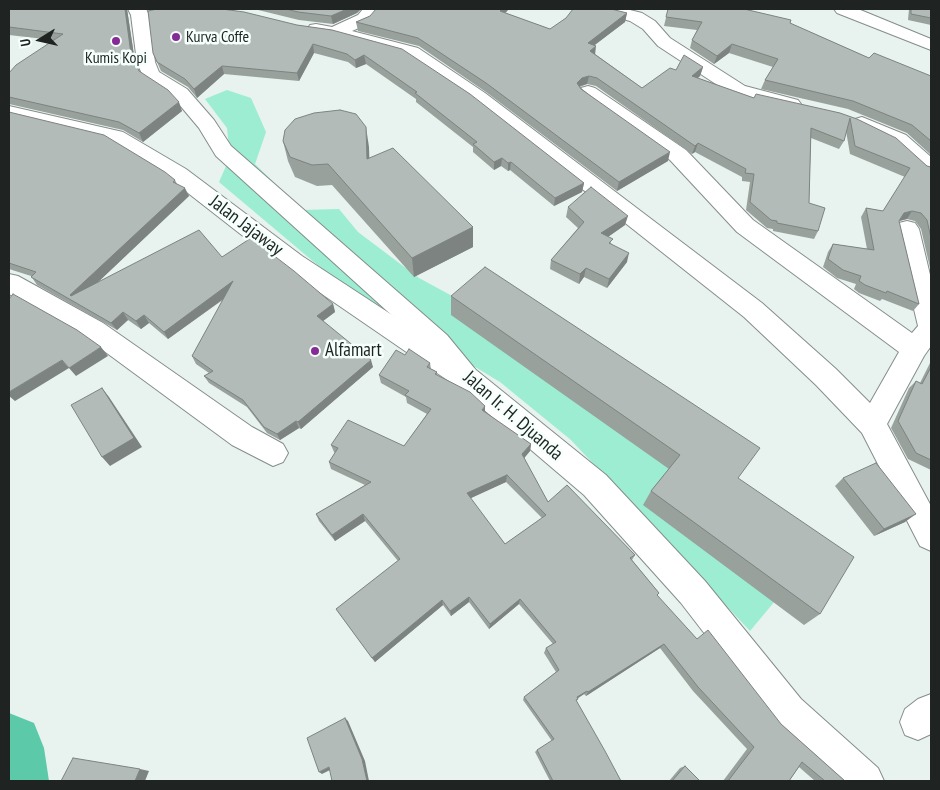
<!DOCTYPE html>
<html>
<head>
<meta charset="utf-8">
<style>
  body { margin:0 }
  #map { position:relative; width:940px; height:790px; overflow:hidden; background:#e8f2ee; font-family:"PT Sans Narrow",sans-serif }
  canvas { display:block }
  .frame { position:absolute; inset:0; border:10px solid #1f2321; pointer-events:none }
  .north { position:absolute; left:15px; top:15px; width:50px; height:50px; -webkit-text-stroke:4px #f5fffb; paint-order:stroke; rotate:260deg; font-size:14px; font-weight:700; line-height:20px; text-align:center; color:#1f2321 }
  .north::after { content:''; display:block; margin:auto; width:18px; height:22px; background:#1f2321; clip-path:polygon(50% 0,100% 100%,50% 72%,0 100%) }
</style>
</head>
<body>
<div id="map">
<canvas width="940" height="790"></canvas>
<div class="frame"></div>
<div class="north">U</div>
</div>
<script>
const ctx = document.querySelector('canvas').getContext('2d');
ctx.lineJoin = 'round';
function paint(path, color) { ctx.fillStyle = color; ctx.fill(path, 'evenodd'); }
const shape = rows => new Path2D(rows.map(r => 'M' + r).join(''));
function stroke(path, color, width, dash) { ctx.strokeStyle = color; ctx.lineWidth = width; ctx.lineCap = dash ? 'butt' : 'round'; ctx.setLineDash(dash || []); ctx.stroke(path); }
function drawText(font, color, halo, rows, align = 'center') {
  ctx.font = font + ' "PT Sans Narrow",sans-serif'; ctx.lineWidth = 5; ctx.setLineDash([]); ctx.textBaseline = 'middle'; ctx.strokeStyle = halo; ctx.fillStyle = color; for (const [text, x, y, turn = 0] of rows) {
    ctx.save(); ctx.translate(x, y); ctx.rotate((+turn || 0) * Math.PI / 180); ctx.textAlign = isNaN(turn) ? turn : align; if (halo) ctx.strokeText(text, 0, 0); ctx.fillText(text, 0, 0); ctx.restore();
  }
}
paint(shape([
  [227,90,251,98,266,132,255,164,302,210,339,209,358,232,419,278,546,347,795,577,750,631,571,440,500,382,346,289,219,182,230,157,227,128,205,99]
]), '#9cedd1');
paint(shape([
  [9,713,34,723,44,748,49,781,9,781,9,713]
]), '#5cc9a8');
const minor = shape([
  [363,9,381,9,370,23,352,31,418,48,485,93,762,303,836,369,870,403,899,352,737,232,670,160,581,96,578,92,581,88,588,86,595,88,686,150,753,220,912,333,918,326,895,229,899,223,907,221,915,223,919,229,931,279,931,346,924,356,887,424,931,506,931,551,920,546,862,433,816,385,744,317,471,101,404,56,367,45,310,33,307,29,310,25,316,24,332,27,358,15,363,9],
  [599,9,626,9,642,13,655,21,670,38,745,86,798,100,801,104,798,108,791,110,731,94,658,46,643,29,630,21,602,13,599,9],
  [834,9,858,9,931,39,931,50,837,13,834,9],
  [862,117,906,135,931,157,931,175,923,173,892,145,855,127,852,123,855,119,862,117],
  [9,274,18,276,103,323,252,427,283,444,288,453,283,462,273,466,232,445,85,337,9,294,9,274],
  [931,694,931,734,918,740,905,735,900,722,905,709,918,699,931,694]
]);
const tertiary = shape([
  [128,9,146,9,149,15,155,62,159,72,187,89,214,120,231,146,447,335,475,369,479,377,475,385,465,388,455,385,429,349,216,156,199,128,173,97,144,79,137,62,131,15,128,9]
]);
const secondary = shape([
  [9,106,123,132,186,169,302,256,476,370,606,475,705,581,801,699,878,768,884,781,837,781,775,725,681,603,584,495,456,386,284,268,170,179,109,142,9,118,9,106]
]);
stroke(minor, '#858e8b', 2);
stroke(tertiary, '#858e8b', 2);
stroke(secondary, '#858e8b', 2);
paint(minor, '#fff');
paint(tertiary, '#fff');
paint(secondary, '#fff');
paint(shape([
  [9,9,127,9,135,62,139,71,182,111,143,142,123,130,9,104,9,105,9,73,53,40,9,35],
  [254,9,361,9,357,13,333,24,299,20],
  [668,9,790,23,869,58,931,76,931,155,907,133,848,109,761,89,765,80,773,67,729,53,714,64,690,48,692,40,697,30,664,26],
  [909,9,931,9,931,25,908,20],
  [505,13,550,29,627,13,625,22,594,45,595,54,642,88,676,70,703,67,700,76,698,78,754,98,840,113,927,166,931,167,931,272,921,229,915,221,907,219,899,221,919,304,913,311,882,299,880,301,859,293,854,289,856,284,837,278,823,267,828,252,833,244,867,249,861,217,866,208,883,211,905,177,850,154,846,131,844,141,839,149,811,138,809,203,818,231,814,239,773,231,773,229,767,228,746,210,750,182,742,181,742,177,695,152,692,154,596,86,587,84,580,87,668,161,617,191,486,92,419,46,358,31,356,22,370,16],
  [297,25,332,30,584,183,582,192,554,206,510,170,508,171,501,166,494,170,473,152,473,147,416,102,416,99,366,64,356,68,348,62,314,53,299,81,224,74,197,98,188,87,161,71,153,53],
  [9,112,175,180,177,184,189,196,97,283,222,257,333,304,335,312,323,321,373,367,301,429,299,428,280,440,267,433,247,407,209,383,204,376,209,373,196,364,192,356,224,299,168,339,149,323,141,329,128,320,117,330,37,285,31,276,9,269],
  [283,141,369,147,369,158,473,227,473,247,414,277,332,185,317,186,295,177,288,161],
  [568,207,625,225,608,237,612,245,627,262,607,288,584,277,579,284,550,269,551,260,578,228,566,217],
  [451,296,738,478,820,614,804,625,643,505,651,491,669,469,451,315],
  [405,355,430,363,431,369,437,372,437,375,485,413,531,444,530,451,524,458,548,502,635,555,632,560,659,593,657,596,697,639,781,724,845,781,857,781,815,781,799,767,789,781,723,781,747,749,693,691,660,648,586,696,584,694,578,698,578,699,576,701,621,781,550,781,535,752,537,750,552,741,523,700,524,697,556,672,544,653,546,648,553,644,519,604,489,629,469,602,451,616,443,605,375,662,336,609,398,561,365,521,335,541,319,521,316,514,365,485,331,469,329,462,335,453,334,452,331,445,404,446,427,414,407,403,406,397,381,383,379,375],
  [506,482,542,518,505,544,470,498],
  [931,361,931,470,908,459,891,428,909,388,916,381,920,383],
  [843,478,905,522,874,536,835,486],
  [685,766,700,781,669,781,680,768]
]), '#99a19d');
paint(shape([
  [125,9,127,9,135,62,131,54],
  [347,9,361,9,357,13,333,24,331,16],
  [502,9,509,9,499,20,500,11],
  [627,13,625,22,587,51,588,43],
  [313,44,314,53,299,81,297,73],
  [732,44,729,53,714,64,717,56],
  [596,46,595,55,590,51],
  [364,55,366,64,356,68,355,60],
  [222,66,224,74,197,98,194,89],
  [703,67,700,76,690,84,692,76],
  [589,76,587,84,580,86,576,92,577,83,582,78],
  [179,102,182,111,143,142,139,133],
  [366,127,369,147,370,180,367,159],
  [698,143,695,152,692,154,695,146],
  [670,152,668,161,617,191,619,182],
  [502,158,501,166,494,170,494,162],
  [511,162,510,170,508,171,508,163],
  [584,183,582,192,554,206,555,198],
  [185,188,189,196,76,303,70,295],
  [912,211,907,219,899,221,904,213],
  [628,216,625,225,599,243,601,233],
  [473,227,473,247,414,277,412,258],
  [629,253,627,262,607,288,609,279],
  [586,268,584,277,579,284,580,274],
  [233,281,237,289,168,339,164,332],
  [333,304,335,312,319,324,317,316],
  [123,312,128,320,117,330,111,323],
  [144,315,149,323,141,329,136,321],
  [101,347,108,356,76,376,69,368],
  [62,360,69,368,15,401,9,396,9,392],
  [371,360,373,367,301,429,298,422],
  [102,388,109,397,142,447,110,466,102,457],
  [485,406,485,413,482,410],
  [296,421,299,428,280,440,277,434],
  [531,444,530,451,521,462,522,454],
  [507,475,506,482,467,500,467,493],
  [363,514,365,521,335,541,332,535],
  [916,514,905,522,874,536,884,529],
  [469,597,469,602,451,616,450,611],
  [520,599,519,604,489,629,490,624],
  [442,600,443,605,375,662,372,658],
  [664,644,660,648,586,696,588,692],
  [587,691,584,694,575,700,577,697],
  [345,718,348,721,365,761,369,781,367,781],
  [329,767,332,769,322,774,319,772],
  [140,769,149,771,145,781,135,781]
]), '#7d8380');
const building = shape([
  [9,9,125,9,131,54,139,71,168,90,179,102,139,133,119,122,9,97,9,73,16,65,63,34,9,27,9,9],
  [157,9,222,9,244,12,297,25,332,30,402,49,470,94,584,183,555,198,511,162,508,163,502,158,494,162,473,144,477,142,415,93,417,92,364,55,355,60,347,54,313,44,297,73,222,66,194,89,185,79,157,62,153,53,148,11,157,9],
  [286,9,347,9,331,16,298,12,286,9],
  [376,9,502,9,500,11,550,29,566,18,573,9,611,9,627,13,588,43,596,46,590,51,642,88,670,68,676,70,684,55,703,67,692,76,754,98,756,94,840,113,857,119,896,138,927,166,931,167,931,238,927,220,921,213,912,211,904,213,899,221,919,304,887,291,886,293,865,285,859,281,861,276,843,270,828,259,833,244,874,250,866,208,883,211,910,168,855,146,850,118,844,141,811,128,809,203,825,208,818,231,777,223,777,221,771,220,750,202,754,174,745,173,746,169,698,143,695,146,597,78,589,76,582,78,577,83,581,89,670,152,619,182,486,83,418,38,356,22,370,16,376,9],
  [668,9,744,9,791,20,790,23,869,58,874,53,931,76,931,141,912,125,853,101,765,80,778,59,732,44,717,56,692,40,702,22,666,17,668,9],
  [911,9,931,9,931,18,911,14,911,9],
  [340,110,356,114,366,127,367,159,393,148,473,227,412,258,328,164,312,165,290,157,283,141,285,130,295,119,314,113,340,110],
  [9,112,104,135,165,172,175,180,173,182,185,188,70,295,71,296,199,230,222,257,251,238,294,271,333,304,317,316,371,360,298,422,296,421,277,434,264,427,243,400,204,376,213,371,192,356,233,281,164,332,144,315,136,321,123,312,111,323,31,277,36,272,9,263,9,112],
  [591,187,628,216,601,233,613,239,609,243,629,253,609,279,586,268,580,274,551,260,584,222,568,207,591,187],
  [485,267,760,448,738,478,854,557,820,614,651,491,680,455,451,296,485,267],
  [13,294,77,330,101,347,69,368,62,360,9,392,9,299,13,294],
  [409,349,430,363,427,367,437,372,435,374,470,392,485,406,482,410,531,444,522,454,548,502,567,485,635,555,630,558,659,593,657,595,697,639,708,630,781,724,845,781,857,781,825,781,802,762,789,781,728,781,754,747,698,687,664,644,588,692,587,691,577,697,578,699,576,700,605,751,621,781,553,781,537,750,554,739,524,697,559,670,546,648,556,642,520,599,490,624,469,597,450,611,442,600,372,658,336,609,400,559,363,514,332,535,316,514,371,482,329,462,338,448,331,445,348,420,404,446,431,409,405,395,409,391,379,375,396,350,405,355,409,349],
  [507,475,546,515,505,544,467,493,507,475],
  [931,367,931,460,916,453,898,421,916,381,922,384,931,367],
  [102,388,134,438,102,457,71,405,102,388],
  [876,463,916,514,884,529,843,478,876,463],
  [345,718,362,759,367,781,332,781,329,767,319,772,307,738,345,718],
  [73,758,140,769,135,781,61,781,73,758],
  [685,766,700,781,672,781,685,766]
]);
paint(building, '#b2bbb7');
stroke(building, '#7d8380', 1);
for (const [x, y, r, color] of [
  [176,37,5,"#852a96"],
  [116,41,5,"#852a96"],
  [315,351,5,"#852a96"]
]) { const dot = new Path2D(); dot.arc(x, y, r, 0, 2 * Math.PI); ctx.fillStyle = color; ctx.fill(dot); stroke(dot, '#f5fffb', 2); }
drawText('16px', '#1f2321', '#f5fffb', [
  ["Kurva Coffe",186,37],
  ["Kumis Kopi",116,58,"center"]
], 'left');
drawText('19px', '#1f2321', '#f5fffb', [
  ["Jalan Jajaway",246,226,37],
  ["Jalan Ir. H. Djuanda",513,416,41]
]);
drawText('19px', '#1f2321', '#f5fffb', [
  ["Alfamart",325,351]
], 'left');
</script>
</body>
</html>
